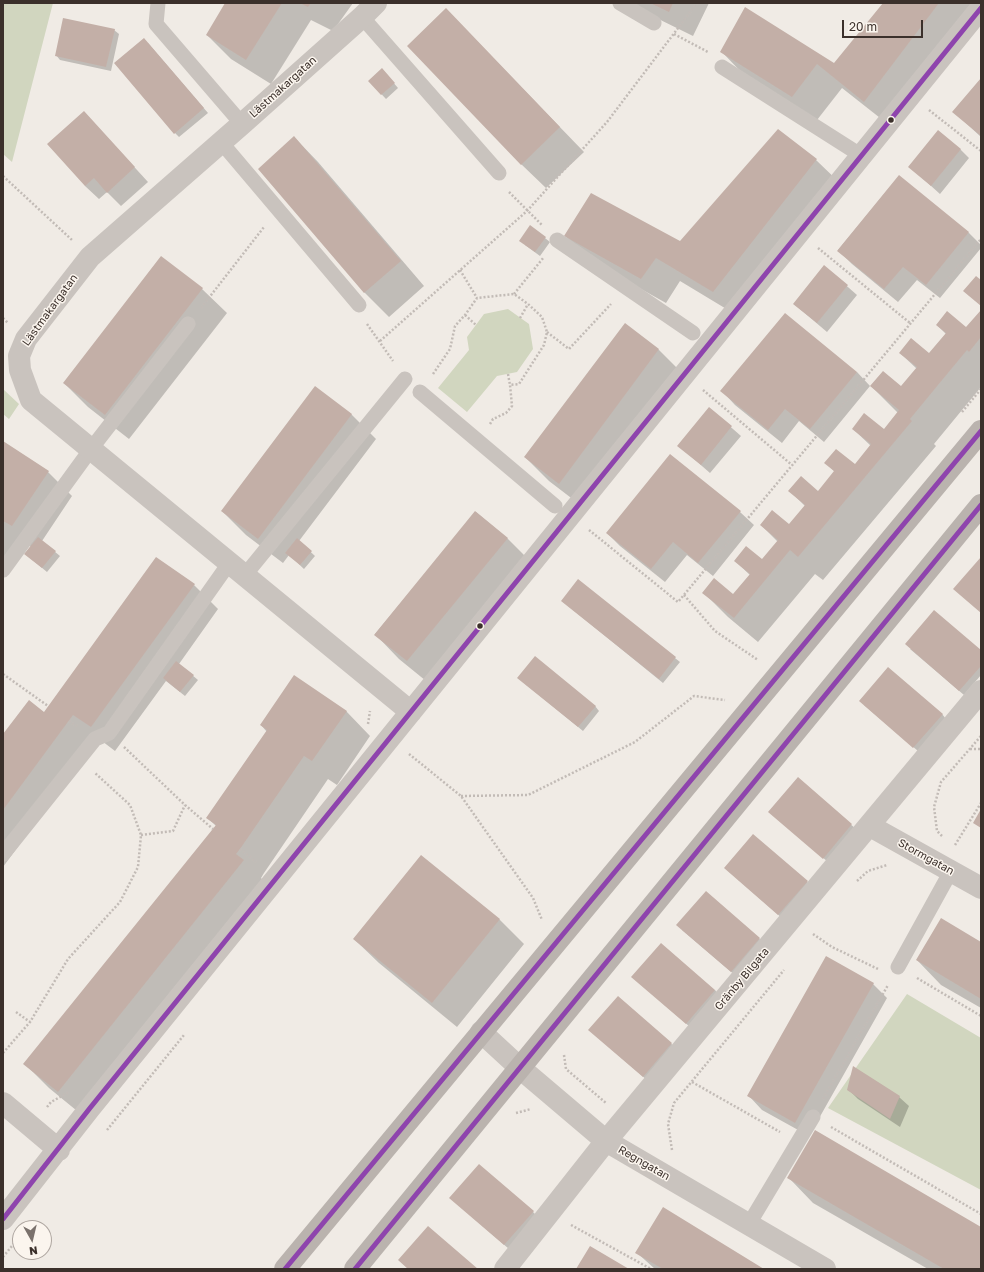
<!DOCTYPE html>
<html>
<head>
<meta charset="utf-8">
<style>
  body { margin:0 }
  #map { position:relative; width:984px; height:1272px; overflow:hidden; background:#f0ebe5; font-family:"Golos Text",sans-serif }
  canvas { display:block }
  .frame { position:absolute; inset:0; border:4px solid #3b302b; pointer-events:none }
  .north { position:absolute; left:12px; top:1220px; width:40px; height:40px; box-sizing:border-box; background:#fbf5ee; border:1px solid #aea6a0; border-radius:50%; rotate:172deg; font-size:11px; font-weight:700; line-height:16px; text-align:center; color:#3b302b }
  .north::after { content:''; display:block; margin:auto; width:14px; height:18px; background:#7a716c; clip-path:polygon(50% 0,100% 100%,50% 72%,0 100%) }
  .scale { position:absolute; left:842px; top:20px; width:81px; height:18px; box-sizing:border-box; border:2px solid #3b302b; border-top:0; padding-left:5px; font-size:12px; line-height:14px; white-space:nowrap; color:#3b302b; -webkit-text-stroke:3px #fbf5ee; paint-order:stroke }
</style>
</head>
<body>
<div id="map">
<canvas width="984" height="1272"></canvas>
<div class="frame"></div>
<div class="north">N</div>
<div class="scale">20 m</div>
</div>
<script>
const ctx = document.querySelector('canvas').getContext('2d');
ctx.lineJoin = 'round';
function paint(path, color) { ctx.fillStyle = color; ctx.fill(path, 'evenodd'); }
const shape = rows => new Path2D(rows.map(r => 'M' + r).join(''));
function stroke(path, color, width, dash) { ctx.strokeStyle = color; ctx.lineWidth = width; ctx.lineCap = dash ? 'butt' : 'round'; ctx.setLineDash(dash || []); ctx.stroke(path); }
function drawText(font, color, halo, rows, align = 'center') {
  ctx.font = font + ' "Golos Text",sans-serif'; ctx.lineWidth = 3; ctx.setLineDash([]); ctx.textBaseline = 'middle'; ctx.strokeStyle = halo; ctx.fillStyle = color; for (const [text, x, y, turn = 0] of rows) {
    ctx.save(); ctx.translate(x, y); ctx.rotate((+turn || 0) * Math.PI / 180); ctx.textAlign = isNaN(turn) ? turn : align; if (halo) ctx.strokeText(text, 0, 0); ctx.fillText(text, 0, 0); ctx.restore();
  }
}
paint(shape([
  [3,3,53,3,12,162,3,154],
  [508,309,529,324,533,349,517,372,497,376,467,412,438,388,469,350,467,337,484,314],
  [3,389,19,404,9,419,3,414],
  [907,994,981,1038,981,1190,828,1108]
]), '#d1d6bf');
paint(shape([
  [226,3,353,3,333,31,311,20,271,84,231,59,207,35],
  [626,3,709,3,693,36],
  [884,3,981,3,889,125,842,88,817,120,745,76,721,51,834,65],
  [114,30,119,34,111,71,60,60,56,55],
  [470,34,584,152,546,188,521,164],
  [148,43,208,113,179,137,175,133],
  [386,74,398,88,386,99,369,81],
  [981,79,981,137,954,112],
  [84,112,148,182,121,206,107,192,99,199,85,186],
  [779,131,816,160,841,184,738,316,680,281,666,303,589,260,565,236,680,242],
  [294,137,318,162,424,286,389,317,364,292],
  [960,149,969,158,940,194,910,167],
  [899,176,969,233,981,245,981,248,940,298,917,280,898,302,852,264,838,250],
  [531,227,550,242,540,256,525,245],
  [161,257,202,289,227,313,129,439,88,407,64,383],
  [824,266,857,295,827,332,794,304],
  [981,311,981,387,934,444,936,446,823,580,815,574,758,642,728,617,703,592,733,595,750,575,735,561,762,561,778,542,761,525,789,525,805,506,790,491,818,492,835,472,826,463,855,465,871,446,853,429,884,431,898,413,871,386,901,387,917,369,900,353,929,354,946,334,937,325,967,329],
  [625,324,659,350,683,374,583,507,549,481,525,457],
  [857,372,870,386,824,442,799,421,782,443,735,405,722,391],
  [709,408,741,436,710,473,679,446],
  [351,414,376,439,299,541,315,556,304,569,289,555,283,563,246,535,222,511],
  [3,442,48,472,72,496,42,541,60,556,47,572,30,558,31,547,25,543,3,575],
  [476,512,508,539,532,563,431,685,399,659,375,634],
  [740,512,754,525,713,576,687,555,665,582,620,546,607,533],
  [578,581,680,662,663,683,562,601],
  [194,585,218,609,179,664,198,680,185,696,166,681,115,751,98,738,3,867,3,736,45,713],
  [910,649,981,651,981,675,964,695],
  [523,682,595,706,599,711,583,731],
  [864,705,942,714,946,719,918,751],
  [346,711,370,736,337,785,328,779,264,873,261,878,268,885,82,1115,49,1088,25,1064,216,826,208,818,267,732,261,725],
  [798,779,856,829,828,862,774,816],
  [421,856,500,920,524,944,457,1027,379,963,354,939],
  [725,868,807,882,811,886,783,919],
  [706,892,764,943,736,976,682,930],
  [981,943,981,1008,941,985,917,960],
  [637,981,715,990,719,995,690,1027],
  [873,984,887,998,809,1136,762,1110,749,1096],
  [618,997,676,1048,648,1081,594,1034],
  [848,1089,899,1097,909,1106,900,1127,858,1099],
  [789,1178,981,1228,981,1269,928,1269,813,1203],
  [455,1202,533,1212,537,1216,509,1249],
  [636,1252,762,1269,655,1269]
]), '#0003');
paint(shape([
  [225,3,282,3,246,60,206,35],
  [300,3,311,3,308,7],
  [650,3,673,3,669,12],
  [883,3,939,3,864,102,817,64,792,97,720,52,745,7,834,63],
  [446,8,560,127,521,165,407,46],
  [63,18,115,29,106,67,55,56],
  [144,38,204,108,174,134,114,63],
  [382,68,395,83,381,95,368,81],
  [981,78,981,136,952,112],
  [84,111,135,167,107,193,94,178,85,186,47,144],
  [778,129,817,159,713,292,656,258,641,279,564,236,591,193,680,241],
  [938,130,961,149,931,186,908,167],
  [294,136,401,261,364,293,258,169],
  [899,175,969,232,926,285,903,267,884,289,837,251],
  [530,225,546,237,535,252,519,241],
  [161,256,203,288,105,415,63,383],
  [824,265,848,285,817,323,793,304],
  [976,276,981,280,981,306,963,291],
  [981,310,981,337,969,352,967,350,938,385,910,419,912,421,798,557,790,550,734,618,702,593,714,578,733,594,750,574,734,561,746,546,762,559,778,540,760,525,772,510,789,524,805,505,788,491,801,476,818,491,834,471,824,463,836,449,855,464,871,444,852,429,864,413,884,429,899,410,870,386,883,371,901,386,917,367,899,353,911,338,929,353,946,333,936,325,947,311,966,327],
  [785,313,857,372,810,429,785,409,768,430,720,391],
  [625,323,659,349,559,484,524,457],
  [315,386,352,414,258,539,221,511],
  [709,407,732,426,701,465,677,446],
  [3,441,49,471,12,526,3,521],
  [670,454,741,511,698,563,673,542,651,569,606,533],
  [475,511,508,538,407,661,374,635],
  [38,537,56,551,42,568,24,554],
  [297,538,312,551,300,565,285,553],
  [156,557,195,584,91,727,73,715,3,810,3,734,29,700,44,712],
  [981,557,981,613,953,589],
  [578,579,676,657,659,679,561,601],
  [934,610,981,650,981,666,959,691,905,644],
  [535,656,596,706,578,727,517,678],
  [176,661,194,675,180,692,163,678],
  [888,667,943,714,913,748,859,701],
  [294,675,347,711,312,761,304,756,240,849,236,854,244,860,58,1092,23,1064,216,825,206,818,267,730,260,725],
  [798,777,852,824,823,859,768,812],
  [981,809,981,828,973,823],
  [753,834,808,881,778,915,724,868],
  [421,855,500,919,432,1003,353,939],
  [706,891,760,938,731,972,676,925],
  [941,918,981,942,981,999,916,960],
  [661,943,715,990,686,1024,631,977],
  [826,956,874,983,795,1123,747,1096],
  [618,996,672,1043,643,1077,588,1030],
  [853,1066,900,1096,890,1119,847,1090],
  [815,1130,981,1227,981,1269,944,1269,787,1178],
  [479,1164,534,1211,504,1245,449,1198],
  [663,1207,764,1269,663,1269,635,1253],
  [428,1226,478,1269,408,1269,398,1260],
  [590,1246,629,1269,576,1269]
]), '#c3afa7');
stroke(shape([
  [674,34,708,52],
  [929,110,981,151],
  [3,176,72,240],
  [509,192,542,225],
  [818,248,910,323],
  [460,270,477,298],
  [514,294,544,257],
  [201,308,264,227],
  [465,315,476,325],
  [3,318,8,323],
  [520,318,528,304],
  [367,324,393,361],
  [547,332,569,349,611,304],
  [380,341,527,211,607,122,697,3],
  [433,374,450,349,455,326,465,315,477,298,514,294,528,304,542,317,547,332,544,345,519,384,510,385,512,406,506,413,493,419,490,424],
  [508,374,510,385],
  [703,390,792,465],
  [962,412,981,389],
  [589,530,678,602,981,239],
  [684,595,715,631,758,660],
  [3,674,48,706],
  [69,721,77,726],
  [368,724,370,711],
  [124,747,185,805,213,829],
  [970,749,981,749],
  [409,754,461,796,533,898,542,920],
  [461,796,528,795,635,742,694,696,725,700],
  [141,835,173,831,185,805],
  [942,836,937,831,934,807,941,782,981,736],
  [955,845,981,803],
  [240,849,256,862],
  [857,881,868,871,887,865],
  [813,934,832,947,878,969],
  [917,978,981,1016],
  [16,1012,30,1022],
  [3,1053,30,1022,68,959,120,902,138,867,141,835,130,805,95,773],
  [564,1055,566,1069,606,1103],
  [692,1082,780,1132],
  [823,1099,888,985],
  [47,1107,51,1102,69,1092],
  [516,1113,531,1109],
  [831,1127,981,1214],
  [107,1130,184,1035],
  [672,1150,668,1124,674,1103,784,970],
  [571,1225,651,1269],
  [3,1257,16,1241]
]), '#c2bbb6', 2.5, [2, 2]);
stroke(shape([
  [158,3,156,24,242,124],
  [620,3,654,23],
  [362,17,499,173],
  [722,67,862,156],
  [221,142,359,305],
  [557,240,693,333],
  [420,392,555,506],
  [3,570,91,449,188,324],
  [245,575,405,379],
  [3,854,95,739,109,733,230,562],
  [898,967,951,871],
  [749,1224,813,1117]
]), '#c9c3be', 15);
stroke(shape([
  [376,3,362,17,242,124,90,257,26,339,19,356,20,370,31,400,411,712],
  [870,826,981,888],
  [481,1032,520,1068,606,1141,825,1269],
  [3,1103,59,1150],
  [3,1219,90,1108,981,8],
  [505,1269,606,1141,981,691]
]), '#c9c3be', 22);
stroke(shape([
  [285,1269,981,431],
  [355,1269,981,505]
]), '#bab3ae', 22);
stroke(shape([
  [3,1219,90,1108,981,8],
  [285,1269,981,431],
  [355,1269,981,505]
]), '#8e44ad', 5);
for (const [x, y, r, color] of [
  [891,120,3.5,"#3b302b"],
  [480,626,3.5,"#3b302b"]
]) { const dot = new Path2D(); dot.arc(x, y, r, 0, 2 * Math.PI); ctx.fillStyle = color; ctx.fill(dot); stroke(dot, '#fbf5ee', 1.5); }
drawText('11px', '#3b302b', '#fbf5ee', [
  ["Lästmakargatan",283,87,-42],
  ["Lästmakargatan",50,310,-54],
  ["Stormgatan",926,857,29],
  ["Gränby Bilgata",742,979,-50],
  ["Regngatan",644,1163,30]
]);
</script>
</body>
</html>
